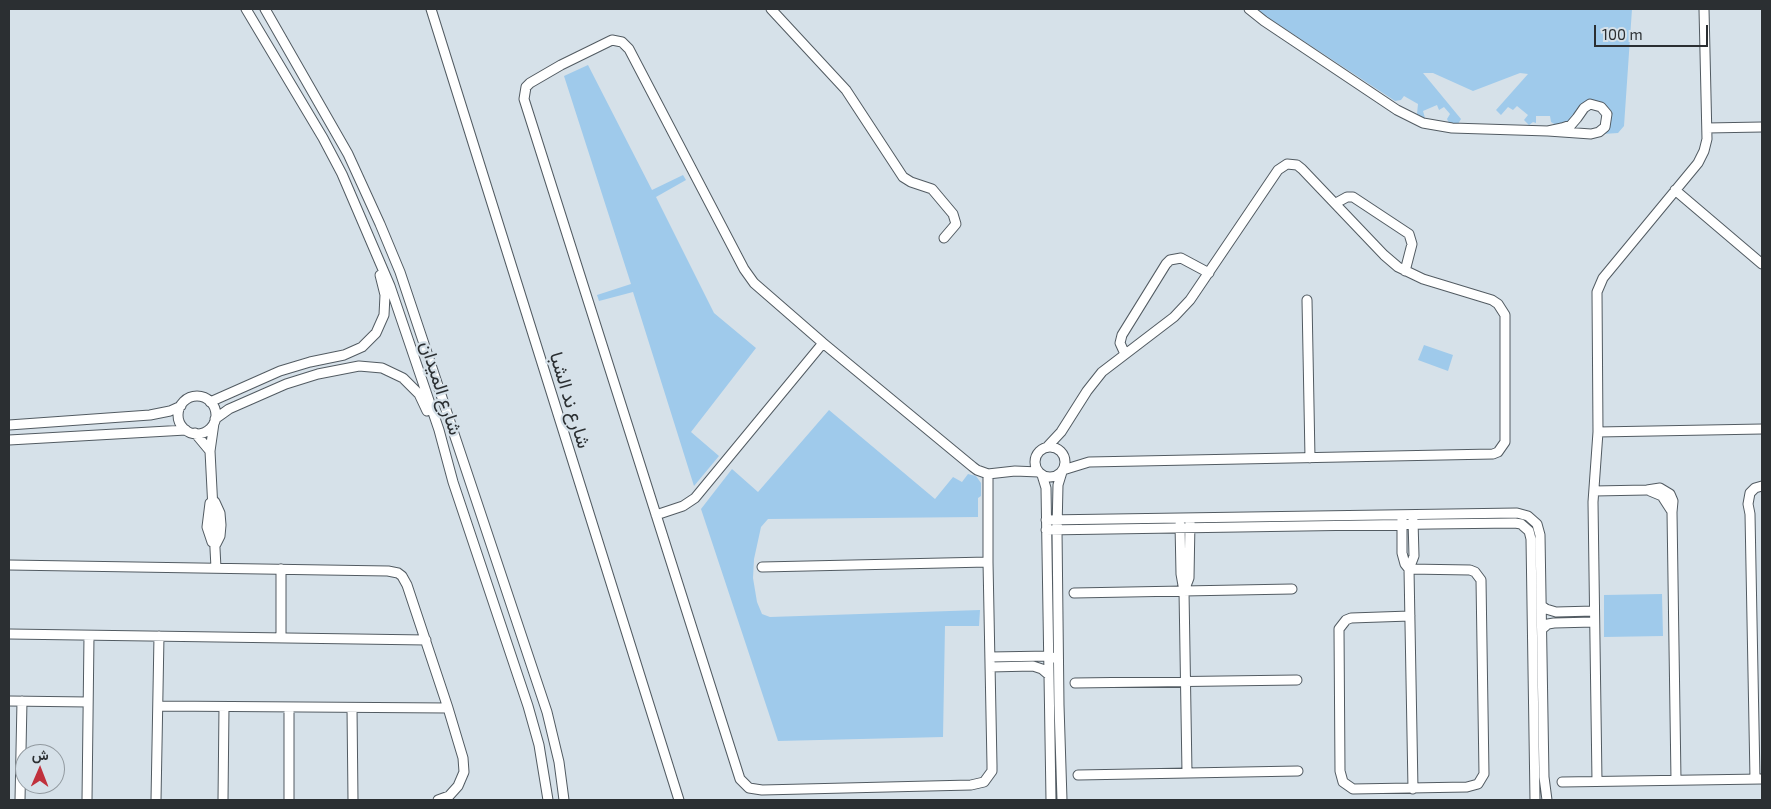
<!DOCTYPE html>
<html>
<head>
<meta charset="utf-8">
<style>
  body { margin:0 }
  #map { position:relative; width:1771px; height:809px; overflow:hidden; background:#d6e1e9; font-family:"Exo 2",Vazirmatn,sans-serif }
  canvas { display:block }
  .frame { position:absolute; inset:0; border:10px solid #2b2f32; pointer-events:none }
  .north { position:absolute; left:15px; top:744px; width:50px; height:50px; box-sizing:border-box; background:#d6e1e9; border:1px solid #929aa0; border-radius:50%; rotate:1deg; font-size:14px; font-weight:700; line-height:20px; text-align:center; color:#2b2f32 }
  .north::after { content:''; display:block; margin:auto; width:18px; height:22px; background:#c0303c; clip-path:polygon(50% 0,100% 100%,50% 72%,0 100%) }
  .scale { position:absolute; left:1594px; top:25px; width:114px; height:22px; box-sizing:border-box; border:2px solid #2b2f32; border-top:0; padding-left:6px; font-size:15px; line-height:18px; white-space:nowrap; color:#2b2f32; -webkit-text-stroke:4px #d6e1e9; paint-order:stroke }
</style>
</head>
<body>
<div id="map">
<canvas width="1771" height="809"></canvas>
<div class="frame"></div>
<div class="north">ش</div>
<div class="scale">100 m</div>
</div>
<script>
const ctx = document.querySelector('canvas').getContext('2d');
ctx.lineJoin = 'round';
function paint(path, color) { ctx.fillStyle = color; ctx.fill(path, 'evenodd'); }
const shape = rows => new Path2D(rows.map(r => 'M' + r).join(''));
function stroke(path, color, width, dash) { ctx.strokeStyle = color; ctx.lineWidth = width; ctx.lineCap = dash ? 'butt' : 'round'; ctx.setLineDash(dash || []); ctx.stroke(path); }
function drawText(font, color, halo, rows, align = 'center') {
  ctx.font = font + ' "Exo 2",Vazirmatn,sans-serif'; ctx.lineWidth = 4.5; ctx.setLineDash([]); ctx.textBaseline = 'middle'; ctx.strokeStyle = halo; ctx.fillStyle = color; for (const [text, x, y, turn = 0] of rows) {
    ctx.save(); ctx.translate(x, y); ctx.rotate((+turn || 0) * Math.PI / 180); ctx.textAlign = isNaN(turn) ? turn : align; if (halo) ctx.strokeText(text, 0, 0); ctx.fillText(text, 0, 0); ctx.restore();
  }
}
paint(shape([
  [1255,9,1632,9,1624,126,1618,133,1603,134,1609,126,1598,103,1567,123,1556,125,1551,122,1550,116,1536,116,1536,123,1533,122,1529,125,1524,120,1528,115,1517,106,1513,110,1508,107,1501,115,1496,110,1528,74,1520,73,1473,91,1433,73,1423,73,1461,119,1458,124,1449,123,1447,119,1450,114,1444,107,1439,110,1437,105,1423,111,1425,118,1417,114,1418,104,1404,96,1401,100,1395,101],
  [588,65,652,190,683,175,686,180,656,197,714,313,756,348,691,432,719,456,694,486,633,292,599,301,597,295,631,284,564,76],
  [1424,345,1453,355,1448,371,1418,360],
  [829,410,935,499,953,477,962,482,968,474,976,476,981,483,981,496,978,498,978,517,768,519,761,527,754,559,753,578,757,602,762,614,770,617,980,610,979,626,945,626,943,737,778,741,701,509,732,469,758,492],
  [1662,594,1663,636,1604,637,1604,595]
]), '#9fcaeb');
const minor = shape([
  [246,9,323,138,342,174,390,286,439,430,453,482,528,706,539,745,548,800],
  [265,9,348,154,380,224,400,272,547,712,559,762,564,800],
  [431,9,679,800],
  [771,9,846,90,903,177,911,182,932,189,953,214,956,224,944,238],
  [1249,9,1264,21,1397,110,1423,123,1452,128,1548,131,1591,134,1599,132,1605,127,1607,114,1601,107,1590,104,1584,108,1577,118,1571,125,1562,128,1548,131],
  [612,40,622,42,629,49,744,269,754,283,823,343,973,467,977,470,988,474,988,562,992,765,992,771,984,782,971,785,762,790,749,788,740,779,524,99,526,87,530,83,561,65,612,40],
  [1707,128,1762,127],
  [1675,190,1762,264],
  [1336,203,1347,197,1353,197,1409,234,1412,244,1405,271],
  [1307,300,1310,458],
  [1125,354,1120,343,1122,335,1166,264,1170,260,1181,258,1209,273],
  '178 415a19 19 0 1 1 38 0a19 19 0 1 1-38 0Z',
  [210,402,280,371,310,362,344,355,362,347,376,333,384,315,385,295,380,275],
  [215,419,229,409,286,384,318,374,359,366,382,368,403,378,419,394,427,411],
  [214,423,210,451,216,568],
  [9,425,150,415,170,411,181,406],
  [1598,432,1762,429],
  [195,433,210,451],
  [9,440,186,430],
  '1035 462a15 15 0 1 1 30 0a15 15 0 1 1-30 0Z',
  [1047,447,1061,432,1087,391,1102,372,1174,317,1190,300,1278,170,1287,164,1297,165,1302,169,1384,255,1398,267,1423,279,1492,300,1498,304,1505,315,1505,442,1498,452,1493,454,1089,462,1063,470],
  [1062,472,1058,485,1057,530,1059,705,1062,800],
  [988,474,1015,471,1039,472],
  [1042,475,1046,488,1051,800],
  [1594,491,1647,490,1660,488,1670,494,1673,501,1672,512,1676,780],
  [1650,491,1662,496,1671,510],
  [215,502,220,513,221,525,220,536,216,544],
  [210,503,207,527,212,542],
  [656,515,683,506,695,498,823,343],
  [1402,518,1402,553,1405,564,1409,569],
  [1046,520,1517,513,1528,516,1537,524,1540,535,1544,777,1547,800],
  [1180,524,1181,574,1184,591,1187,773],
  [1046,530,1432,524,1515,523,1521,524,1529,531,1531,539,1535,800],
  [9,565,388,571,398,573,402,576,407,585,448,708,463,758,464,772,458,786,449,796,438,800],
  [762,567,988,562],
  [1409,569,1470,570,1475,572,1481,580,1484,774,1478,784,1467,787,1353,789,1343,782,1340,771,1339,629,1346,620,1351,618,1410,616],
  [1184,591,1189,578,1190,522],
  [1074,593,1292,589],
  [1542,606,1546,609,1556,612,1594,611],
  [1542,629,1548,624,1554,623,1594,622],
  [9,634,426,640],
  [281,638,281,569],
  [990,657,1050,656,1053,658],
  [990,667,1033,666,1042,669,1049,675],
  [1075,683,1297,680],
  [9,701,88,702],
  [158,706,448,708],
  [352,708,353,800],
  [1078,775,1298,771],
  [1755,779,1750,514,1748,504,1750,493,1755,488,1762,486],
  [1597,781,1593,502,1598,432,1597,292,1603,278,1698,163,1704,151,1707,139,1704,9],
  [1562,782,1762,779],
  [1413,789,1409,569,1414,556,1413,520],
  [20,800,22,701],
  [87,800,89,636],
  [156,800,159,636],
  [223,800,224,707],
  [289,800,289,707]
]);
stroke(minor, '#525b62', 11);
stroke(minor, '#fff', 9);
drawText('19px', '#2b2f32', '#d6e1e9', [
  ["شارع الميدان",441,388,72],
  ["شارع ند الشبا",570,400,73]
]);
</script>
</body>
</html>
